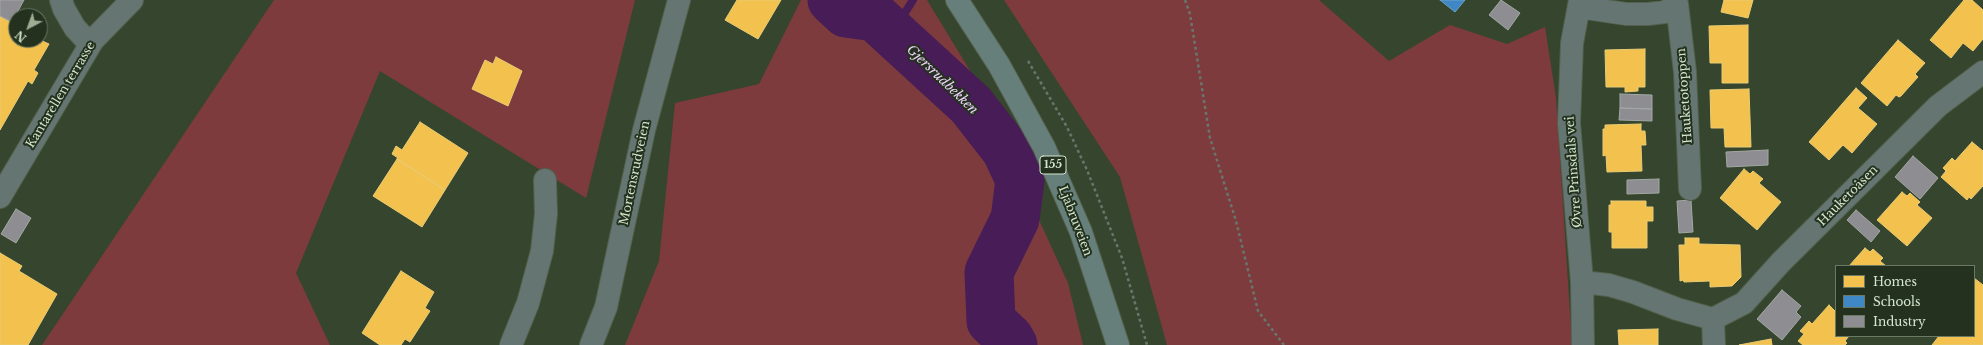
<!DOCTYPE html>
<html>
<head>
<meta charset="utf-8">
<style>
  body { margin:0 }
  #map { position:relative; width:1983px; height:345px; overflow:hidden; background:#36452e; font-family:"Libre Baskerville",serif }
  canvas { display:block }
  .legend { position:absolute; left:1835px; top:265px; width:140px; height:72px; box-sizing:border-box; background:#23311e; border:1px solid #6a7964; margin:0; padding:5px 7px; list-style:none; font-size:12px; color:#d4e6cd }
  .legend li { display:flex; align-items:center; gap:8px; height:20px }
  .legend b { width:20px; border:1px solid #6a7964 }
  .north { position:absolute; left:8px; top:8px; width:40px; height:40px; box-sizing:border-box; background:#23311e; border:1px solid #6a7964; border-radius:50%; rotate:221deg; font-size:11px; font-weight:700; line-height:16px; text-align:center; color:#d4e6cd }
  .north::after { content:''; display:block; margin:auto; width:14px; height:18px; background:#9dae95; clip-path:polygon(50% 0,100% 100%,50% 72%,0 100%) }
</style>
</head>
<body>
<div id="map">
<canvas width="1983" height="345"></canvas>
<ul class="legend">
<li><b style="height:11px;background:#f2c14e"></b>Homes</li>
<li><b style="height:11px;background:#3f88c5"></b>Schools</li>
<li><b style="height:11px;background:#8d8d92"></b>Industry</li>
</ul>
<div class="north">N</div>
</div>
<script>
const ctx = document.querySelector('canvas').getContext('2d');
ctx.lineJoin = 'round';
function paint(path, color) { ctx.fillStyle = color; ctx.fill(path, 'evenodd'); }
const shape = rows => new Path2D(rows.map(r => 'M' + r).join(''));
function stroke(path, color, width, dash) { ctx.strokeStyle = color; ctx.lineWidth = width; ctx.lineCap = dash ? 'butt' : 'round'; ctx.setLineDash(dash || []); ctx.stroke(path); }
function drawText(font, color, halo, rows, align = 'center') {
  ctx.font = font + ' "Libre Baskerville",serif'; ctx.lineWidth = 4; ctx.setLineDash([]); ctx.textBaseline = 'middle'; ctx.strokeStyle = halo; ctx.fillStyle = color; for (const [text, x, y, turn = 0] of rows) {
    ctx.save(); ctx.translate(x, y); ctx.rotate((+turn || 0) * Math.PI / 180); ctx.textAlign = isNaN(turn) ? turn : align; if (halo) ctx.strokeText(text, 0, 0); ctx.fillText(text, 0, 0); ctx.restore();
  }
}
paint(shape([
  [274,0,635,0,586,198,380,71,296,273,330,345,42,345],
  [801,0,927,0,972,74,1068,283,1083,345,625,345,659,261,675,103,759,84],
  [1004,0,1319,0,1389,61,1450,25,1507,44,1545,27,1556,98,1572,345,1167,345,1120,177]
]), '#7d3b3e');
const homes = shape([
  [737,0,781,0,758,39,725,20,737,0],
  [1724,0,1753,0,1748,18,1721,12,1724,0],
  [1964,0,1972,0,1983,10,1983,39,1973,51,1963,43,1951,58,1930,40,1964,0],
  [0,16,16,25,16,40,40,40,49,44,34,70,38,73,32,84,28,81,0,130,0,16],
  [1748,25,1748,83,1722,83,1722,63,1710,63,1709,26,1748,25],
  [1898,40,1925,63,1915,74,1918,77,1901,96,1899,97,1896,95,1887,106,1861,83,1898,40],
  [1645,49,1645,87,1638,87,1638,91,1625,92,1625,87,1606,87,1605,50,1645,49],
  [496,57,522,71,508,106,472,89,485,60,493,64,496,57],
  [1856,88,1867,98,1858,108,1877,124,1852,153,1843,145,1829,160,1809,142,1856,88],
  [1749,89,1751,147,1725,147,1724,128,1711,128,1710,90,1749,89],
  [420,122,468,153,445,190,397,159,398,158,392,154,396,146,402,150,420,122],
  [1641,124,1641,131,1645,131,1646,145,1641,145,1642,171,1607,172,1606,155,1603,156,1603,129,1605,129,1605,125,1641,124],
  [1972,142,1983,151,1983,186,1971,199,1969,197,1967,200,1941,177,1946,171,1943,168,1952,158,1955,161,1972,142],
  [397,159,445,190,422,227,373,196,397,159],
  [1744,169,1750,174,1753,171,1763,179,1759,183,1781,202,1757,230,1720,198,1744,169],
  [1902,192,1907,196,1910,193,1920,202,1917,205,1932,218,1907,246,1877,220,1902,192],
  [1611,201,1646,201,1646,207,1653,207,1653,221,1647,221,1647,248,1612,248,1612,232,1609,232,1609,205,1611,205,1611,201],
  [1685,238,1699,238,1699,244,1740,245,1741,277,1732,286,1710,287,1710,281,1684,282,1683,280,1680,281,1679,245,1685,245,1685,238],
  [1865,248,1870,252,1873,249,1883,258,1880,261,1886,266,1849,266,1865,248],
  [0,253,22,266,19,271,57,294,28,345,0,345,0,253],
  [401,271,434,292,425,308,430,311,410,342,405,339,401,345,380,345,362,333,401,271],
  [1974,278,1983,285,1983,345,1932,345,1939,336,1974,336,1974,278],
  [1829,305,1836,312,1836,336,1849,336,1845,341,1847,343,1845,345,1803,345,1798,341,1804,334,1800,331,1809,321,1812,324,1829,305],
  [1658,329,1658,345,1619,345,1618,330,1658,329],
  [1771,339,1772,345,1739,345,1771,339]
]);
paint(homes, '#f2c14e');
stroke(homes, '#e9cc74', 1);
const schools = shape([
  [1440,0,1465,0,1455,12,1440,0]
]);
paint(schools, '#3f88c5');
stroke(schools, '#6ca4c7', 1);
const industry = shape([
  [0,0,24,0,12,22,0,16,0,0],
  [1501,0,1520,13,1508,30,1489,15,1501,0],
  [1620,94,1652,95,1652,109,1620,108,1620,94],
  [1620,108,1652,109,1652,121,1619,120,1620,108],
  [1768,150,1768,165,1727,167,1726,152,1768,150],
  [1913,156,1938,178,1920,199,1895,177,1913,156],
  [1659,179,1659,193,1627,194,1627,180,1659,179],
  [1691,200,1693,232,1679,233,1677,201,1691,200],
  [16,209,31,218,16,243,1,234,16,209],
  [1856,210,1880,231,1871,242,1847,220,1856,210],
  [1782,290,1801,306,1796,312,1801,317,1782,340,1757,319,1782,290]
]);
paint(industry, '#8d8d92');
stroke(industry, '#a2a8a4', 1);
stroke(shape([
  [892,33,913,0]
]), '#481c57', 8);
stroke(shape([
  [832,0,846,13,875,17,971,105,1006,150,1020,180,1015,219,989,272,991,321,1009,338,1013,345]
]), '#481c57', 49);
const minor = shape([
  [61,0,64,9,75,28,90,44],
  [1580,0,1572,43,1569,123,1582,282,1583,345],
  [1579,7,1626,14,1648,14,1665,12,1677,4,1685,72,1690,189],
  [0,197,93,40,132,0],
  [1582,282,1609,285,1633,292,1677,309,1713,319],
  [511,345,528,303,542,251,546,214,545,180],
  [591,345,606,307,644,130,679,0],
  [1714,345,1713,319,1744,303,1781,262,1938,106,1983,72]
]);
const major = shape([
  [957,0,999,65,1044,147,1081,232,1118,345]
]);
stroke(minor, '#53604c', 24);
stroke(major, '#53604c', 24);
stroke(shape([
  [1185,0,1190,14,1210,138,1236,221,1258,311,1284,345],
  [1028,61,1067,127,1087,170,1122,258,1147,345]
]), '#68766e', 2.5, [3, 3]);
stroke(minor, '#657672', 22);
stroke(major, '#667f7b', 22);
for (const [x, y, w] of [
  [1053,165,26]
]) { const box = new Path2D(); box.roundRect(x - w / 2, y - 9, w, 18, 3); ctx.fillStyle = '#23311e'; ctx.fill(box); stroke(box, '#d4e6cd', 1); }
drawText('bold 11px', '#d4e6cd', null, [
  ["155",1053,165]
]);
drawText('12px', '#d4e6cd', '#23311e', [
  ["Kantarellen terrasse",61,95,-59],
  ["Hauketotoppen",1685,96,-94],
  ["Øvre Prinsdals vei",1574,172,-94],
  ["Mortensrudveien",635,173,-78],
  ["Hauketoåsen",1848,196,-45],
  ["Ljabruveien",1075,221,69]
]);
drawText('italic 13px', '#edd1f8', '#23311e', [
  ["Gjersrudbekken",942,80,44]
]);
</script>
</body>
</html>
